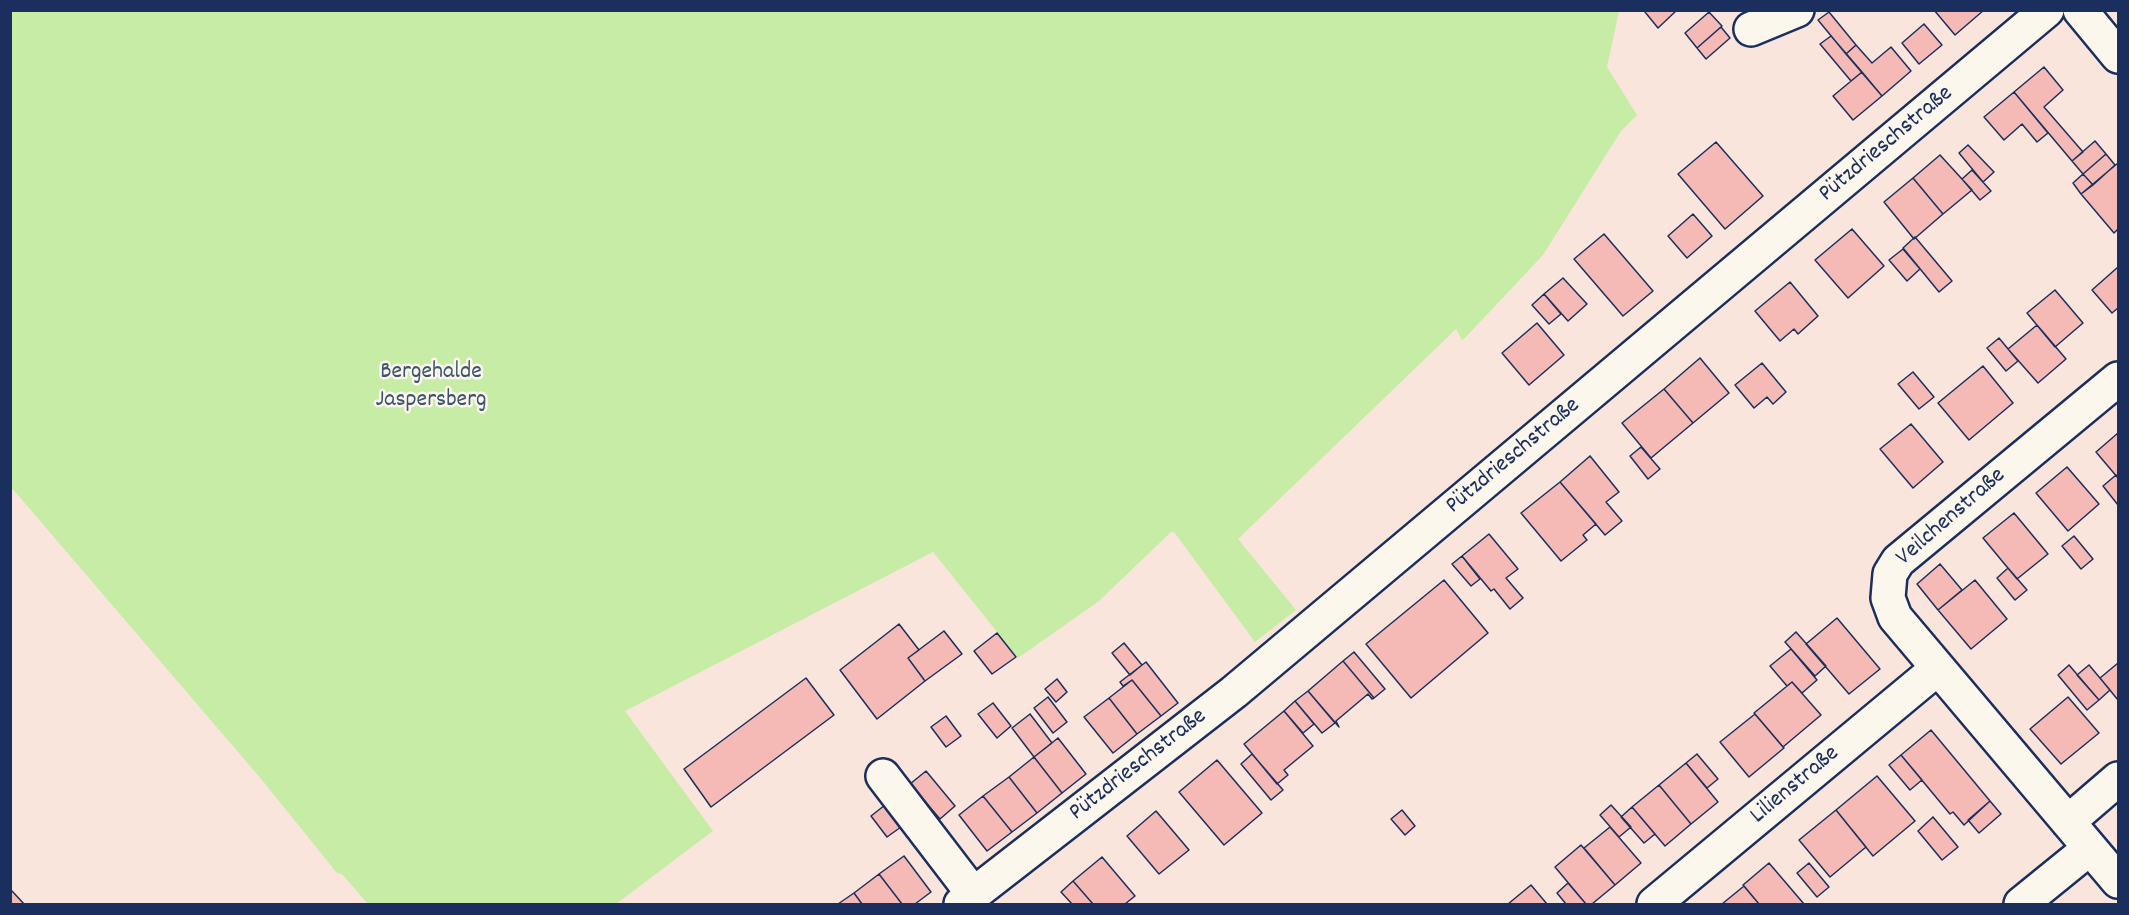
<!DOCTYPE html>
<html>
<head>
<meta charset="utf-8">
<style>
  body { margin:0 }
  #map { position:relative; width:2129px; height:915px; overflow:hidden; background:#f9e5dc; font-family:Dekko,sans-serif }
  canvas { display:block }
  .frame { position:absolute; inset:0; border:12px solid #1b2f5e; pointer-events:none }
</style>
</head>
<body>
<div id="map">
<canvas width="2129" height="915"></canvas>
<div class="frame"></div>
</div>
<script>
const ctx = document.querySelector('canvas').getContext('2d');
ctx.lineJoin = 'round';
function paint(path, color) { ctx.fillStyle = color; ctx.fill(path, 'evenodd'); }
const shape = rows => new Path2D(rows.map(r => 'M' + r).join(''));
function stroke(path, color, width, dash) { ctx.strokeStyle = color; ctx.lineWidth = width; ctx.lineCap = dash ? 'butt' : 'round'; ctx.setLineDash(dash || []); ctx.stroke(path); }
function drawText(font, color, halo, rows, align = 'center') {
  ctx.font = font + ' Dekko,sans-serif'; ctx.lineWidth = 5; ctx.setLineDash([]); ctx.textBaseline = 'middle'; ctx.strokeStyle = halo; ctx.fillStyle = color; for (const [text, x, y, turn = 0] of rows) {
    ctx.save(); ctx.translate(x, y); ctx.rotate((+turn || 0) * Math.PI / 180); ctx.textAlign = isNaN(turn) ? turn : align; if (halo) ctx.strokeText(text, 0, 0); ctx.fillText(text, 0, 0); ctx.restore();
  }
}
paint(shape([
  [10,11,1619,11,1607,67,1637,115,1621,131,1543,255,1464,339,1462,340,1456,329,1238,539,1296,610,1255,642,1174,532,1171,532,1099,601,1018,658,933,552,625,711,713,831,616,904,368,904,342,874,337,873,262,780,11,487]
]), '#c7eca6');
const building = shape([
  [1647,10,1677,10,1658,28,1645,12,1647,10],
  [1934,10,1984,10,1955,35,1934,10],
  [1709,12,1722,26,1697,48,1685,33,1709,12],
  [1829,12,1856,45,1846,54,1818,20,1829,12],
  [1924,24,1942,45,1919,64,1902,43,1924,24],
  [1721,27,1730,38,1706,59,1697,48,1721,27],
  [1831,36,1862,72,1851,81,1820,44,1831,36],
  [1856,45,1872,63,1891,47,1911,71,1882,96,1846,54,1856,45],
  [2044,67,2063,90,2044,107,2083,152,2072,161,2014,92,2044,67],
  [1862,72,1882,96,1853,120,1833,96,1862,72],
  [2014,92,2048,133,2037,142,2022,124,2004,140,1984,117,2014,92],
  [2095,141,2106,154,2083,174,2072,161,2095,141],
  [1716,142,1763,196,1725,229,1678,174,1716,142],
  [1968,145,1994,172,1983,182,1959,153,1968,145],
  [2106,154,2115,165,2093,185,2083,174,2106,154],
  [1940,155,1972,190,1943,214,1913,178,1940,155],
  [2118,163,2118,229,2114,233,2081,194,2118,163],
  [1972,170,1991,191,1980,200,1962,179,1972,170],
  [2083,174,2093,185,2081,194,2073,183,2083,174],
  [1913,178,1943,214,1914,239,1884,202,1913,178],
  [1693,214,1712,236,1687,258,1668,236,1693,214],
  [1852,229,1884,266,1848,298,1815,260,1852,229],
  [1604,234,1653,291,1623,316,1574,259,1604,234],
  [1915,237,1952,281,1939,292,1903,248,1915,237],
  [1903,249,1920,269,1907,281,1889,260,1903,249],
  [2118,267,2118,308,2112,313,2092,290,2118,267],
  [1563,278,1587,304,1568,321,1544,294,1563,278],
  [1790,282,1818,316,1798,334,1794,329,1780,341,1755,311,1790,282],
  [2055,290,2083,323,2055,347,2027,313,2055,290],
  [1544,294,1561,314,1549,324,1532,305,1544,294],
  [1537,323,1564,355,1529,385,1502,353,1537,323],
  [2037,325,2066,359,2038,383,2008,349,2037,325],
  [1999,338,2018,361,2006,371,1987,348,1999,338],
  [1700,358,1729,393,1693,423,1664,389,1700,358],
  [1762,363,1786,392,1773,404,1767,397,1754,408,1735,385,1762,363],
  [1983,366,2013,403,1969,440,1938,403,1983,366],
  [1913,372,1934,397,1919,409,1898,384,1913,372],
  [1664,389,1693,423,1651,458,1622,423,1664,389],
  [1911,424,1943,462,1913,488,1880,449,1911,424],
  [2118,433,2118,478,2096,452,2118,433],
  [1641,447,1660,469,1648,479,1630,456,1641,447],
  [1590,456,1619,492,1606,502,1622,521,1605,535,1560,482,1590,456],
  [2067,467,2099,504,2068,531,2036,493,2067,467],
  [2116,475,2118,478,2118,505,2103,486,2116,475],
  [1560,482,1596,524,1583,535,1587,540,1561,561,1521,513,1560,482],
  [2014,513,2048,554,2017,579,1983,538,2014,513],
  [1489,534,1518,569,1506,578,1523,598,1510,609,1494,589,1491,591,1462,556,1489,534],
  [2074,536,2093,559,2081,569,2062,546,2074,536],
  [1462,556,1480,579,1471,586,1452,564,1462,556],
  [1940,564,1962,590,1938,610,1917,584,1940,564],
  [2008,568,2027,590,2015,600,1997,578,2008,568],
  [1444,580,1488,633,1411,698,1366,644,1444,580],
  [1975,580,2007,619,1971,649,1938,610,1975,580],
  [1837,618,1880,669,1849,694,1806,644,1837,618],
  [899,624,919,650,908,658,925,681,877,719,840,670,899,624],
  [944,631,962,654,925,681,908,658,944,631],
  [1796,632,1826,666,1815,676,1785,642,1796,632],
  [997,633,1016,657,992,674,974,651,997,633],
  [1124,643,1142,665,1130,675,1112,653,1124,643],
  [1791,649,1817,680,1802,693,1792,682,1787,686,1770,666,1791,649],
  [1354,652,1385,689,1374,698,1343,661,1354,652],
  [1343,661,1374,698,1372,699,1368,694,1336,721,1339,727,1308,691,1343,661],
  [1146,662,1178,703,1161,716,1132,680,1123,686,1120,682,1146,662],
  [2118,663,2118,700,2100,678,2118,663],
  [2069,665,2099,700,2087,710,2058,675,2069,665],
  [2089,665,2110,690,2099,700,2077,675,2089,665],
  [806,678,834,715,711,807,684,769,806,678],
  [1057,679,1067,692,1056,702,1045,689,1057,679],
  [1132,680,1161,716,1137,734,1109,698,1132,680],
  [1792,682,1821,715,1783,747,1754,713,1792,682],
  [1308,691,1335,723,1322,733,1295,701,1308,691],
  [1048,697,1067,722,1053,733,1034,708,1048,697],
  [2068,697,2099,733,2061,764,2030,729,2068,697],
  [1109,698,1137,734,1113,753,1084,717,1109,698],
  [1295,701,1314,724,1303,733,1284,711,1295,701],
  [993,703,1011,726,997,738,978,714,993,703],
  [1284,711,1313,746,1284,770,1288,775,1277,784,1244,744,1284,711],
  [1030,714,1052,743,1034,757,1012,728,1030,714],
  [1755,714,1784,748,1749,777,1720,742,1755,714],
  [946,716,961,736,946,747,931,727,946,716],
  [1931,730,1990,801,1964,825,1953,812,1950,814,1901,755,1931,730],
  [1058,738,1086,774,1062,793,1034,757,1058,738],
  [1252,754,1283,790,1271,800,1241,764,1252,754],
  [1697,754,1718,779,1707,788,1686,763,1697,754],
  [1901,755,1922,780,1910,790,1889,765,1901,755],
  [1034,757,1062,793,1037,813,1009,777,1034,757],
  [1217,760,1262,813,1224,845,1179,792,1217,760],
  [1686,763,1718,802,1691,824,1659,785,1686,763],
  [926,771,955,806,940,819,910,784,926,771],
  [1877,776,1915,821,1873,856,1836,810,1877,776],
  [1009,777,1037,813,1012,832,983,796,1009,777],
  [1659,785,1691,824,1665,846,1632,807,1659,785],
  [983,796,1012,832,987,851,959,815,983,796],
  [1990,801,2001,814,1979,833,1968,820,1990,801],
  [885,805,901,827,887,837,871,816,885,805],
  [1611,805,1631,827,1619,837,1600,815,1611,805],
  [1632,807,1655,834,1644,843,1621,817,1632,807],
  [1402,810,1415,826,1405,835,1391,819,1402,810],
  [1836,810,1866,847,1830,877,1799,840,1836,810],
  [1156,811,1189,850,1159,874,1127,836,1156,811],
  [1933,817,1958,847,1942,860,1918,831,1933,817],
  [1610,827,1641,863,1615,885,1584,848,1610,827],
  [1581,845,1615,885,1592,904,1586,904,1555,867,1581,845],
  [904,856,931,892,915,904,902,904,879,874,904,856],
  [1102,857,1135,896,1125,904,1093,904,1073,881,1102,857],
  [1769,863,1804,904,1759,904,1743,885,1769,863],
  [1809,863,1829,887,1817,897,1797,873,1809,863],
  [879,874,902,904,862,904,854,893,879,874],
  [1073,881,1093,904,1072,904,1061,892,1073,881],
  [1568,883,1586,904,1566,904,1557,893,1568,883],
  [1531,885,1547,904,1508,904,1531,885],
  [1744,886,1759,904,1722,904,1744,886],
  [12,891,24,904,10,904,10,892,12,891],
  [854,893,862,904,838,904,854,893]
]);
paint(building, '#f5bab6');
stroke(building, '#1b2f5e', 1.5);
const street = shape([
  [2080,10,2118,56],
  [1751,29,1797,10],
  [2118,379,1898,561,1890,574,1888,598,1895,617,2118,881],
  [883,776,974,895],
  [2068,822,2118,779],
  [961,904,1234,692,2047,10],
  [1654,904,1938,668],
  [2021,904,2090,848]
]);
stroke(street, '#1b2f5e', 38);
stroke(street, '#fbf7ec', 33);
drawText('24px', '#1b2f5e', '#fbf7ec', [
  ["Pützdrieschstraße",1887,145,-40],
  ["Pützdrieschstraße",1514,457,-40],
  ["Veilchenstraße",1952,518,-41],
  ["Pützdrieschstraße",1139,766,-38],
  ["Lilienstraße",1796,786,-40]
]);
drawText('24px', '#3d556c', '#fbf7ec', [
  ["Bergehalde",431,374],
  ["Jaspersberg",431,402]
]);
</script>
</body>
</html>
